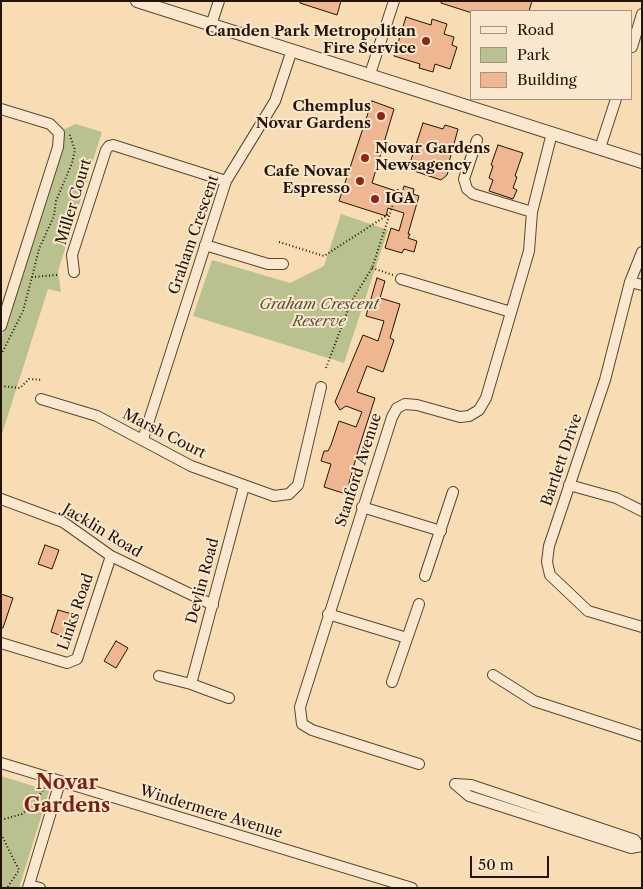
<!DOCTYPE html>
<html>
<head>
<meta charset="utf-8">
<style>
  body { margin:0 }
  #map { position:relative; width:643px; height:889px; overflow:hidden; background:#f8dcb3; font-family:"Libre Caslon Text",serif }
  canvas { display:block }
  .frame { position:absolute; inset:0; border:2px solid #231407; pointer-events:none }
  .legend { position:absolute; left:470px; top:10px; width:162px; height:90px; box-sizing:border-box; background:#fae8ce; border:1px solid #a4937e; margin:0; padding:6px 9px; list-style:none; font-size:15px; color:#231407 }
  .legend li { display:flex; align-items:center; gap:10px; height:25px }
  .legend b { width:25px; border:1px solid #a4937e }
  .scale { position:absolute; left:470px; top:856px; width:79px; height:22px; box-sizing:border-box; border:2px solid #231407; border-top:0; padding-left:6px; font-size:15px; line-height:18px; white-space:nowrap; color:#231407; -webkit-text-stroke:4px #fae8ce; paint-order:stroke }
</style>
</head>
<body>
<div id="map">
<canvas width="643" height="889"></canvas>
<div class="frame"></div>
<ul class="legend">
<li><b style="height:6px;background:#fae8ce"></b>Road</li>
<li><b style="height:14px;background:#b9c18f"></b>Park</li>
<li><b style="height:14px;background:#eeb691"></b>Building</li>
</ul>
<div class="scale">50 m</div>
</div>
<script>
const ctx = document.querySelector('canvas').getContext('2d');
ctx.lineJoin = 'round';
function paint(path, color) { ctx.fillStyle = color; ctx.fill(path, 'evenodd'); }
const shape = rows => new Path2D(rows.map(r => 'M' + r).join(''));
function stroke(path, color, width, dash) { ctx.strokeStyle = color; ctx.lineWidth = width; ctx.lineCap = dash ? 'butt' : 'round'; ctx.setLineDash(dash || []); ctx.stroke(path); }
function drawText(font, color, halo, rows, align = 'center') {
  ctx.font = font + ' "Libre Caslon Text",serif'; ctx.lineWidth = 4; ctx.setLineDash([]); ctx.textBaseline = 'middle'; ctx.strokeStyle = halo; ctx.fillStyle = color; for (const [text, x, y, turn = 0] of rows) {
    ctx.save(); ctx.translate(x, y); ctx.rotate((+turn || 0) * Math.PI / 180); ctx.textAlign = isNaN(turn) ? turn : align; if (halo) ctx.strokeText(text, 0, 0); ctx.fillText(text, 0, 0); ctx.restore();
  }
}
paint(shape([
  [76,124,102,132,58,271,61,292,48,289,1,437,1,339,62,146,62,130],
  [341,214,388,230,344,363,193,316,212,260,290,283,324,266],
  [1,776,49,791,19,888,1,888]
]), '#b9c18f');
const building = shape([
  [300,1,341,1,337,15,300,3,300,1],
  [441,1,532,1,529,11,472,11,472,13,441,3,441,1],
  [406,17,431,25,432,19,447,24,444,34,454,37,452,45,457,47,450,69,435,64,433,72,419,68,420,64,394,56,406,17],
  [372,101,394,109,372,183,402,193,404,186,414,189,413,194,419,196,408,234,410,234,408,238,417,241,414,252,404,249,402,253,385,248,391,228,399,231,404,213,388,208,386,216,339,201,372,101],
  [423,123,443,129,445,125,458,129,448,166,450,166,447,175,441,180,408,169,423,123],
  [498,145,523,153,515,176,517,177,513,188,517,190,513,199,489,191,493,180,489,178,493,166,491,165,498,145],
  [377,278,385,281,380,298,400,304,390,338,394,340,383,372,367,366,357,392,375,398,358,451,346,494,324,487,331,464,321,461,324,451,328,451,331,445,339,421,356,427,362,412,346,406,340,410,335,402,363,335,378,341,384,321,366,316,377,278],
  [45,545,59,550,52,569,38,564,45,545],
  [1,594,13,598,3,628,1,628,1,594],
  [58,610,72,614,65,637,51,632,58,610],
  [116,641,128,648,116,668,104,661,116,641]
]);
paint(building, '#eeb691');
stroke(building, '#231407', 1);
const minor = shape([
  [211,25,219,1],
  [632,47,642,14],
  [370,74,394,1],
  [1,109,50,124,59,133,58,147,1,326],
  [477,140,464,179,467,189,473,194,532,212],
  [600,148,616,99],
  [205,245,268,264,283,264],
  [642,252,630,282,605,380,549,546,547,562,550,575,588,611,642,627],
  [74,272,72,255,106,150,109,146,113,145,226,181],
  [401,279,511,312],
  [630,282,642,285],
  [41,399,97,416,191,466,274,496,289,494,298,485,321,387],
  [143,439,226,181,275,101,292,50],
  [569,485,616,498,642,511],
  [1,499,63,522,111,556,213,605],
  [362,507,441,531],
  [425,576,453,492],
  [328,614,407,638],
  [1,643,67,663,77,659,111,556],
  [493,675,534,701,642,736],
  [159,676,191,684,229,698],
  [392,682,419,604],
  [191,684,244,486],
  [1,763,412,888],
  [419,764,312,730,302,724,300,707,392,417,397,408,405,404,417,405,460,417,469,416,479,410,486,398,529,251,532,212,552,133],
  [455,784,469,796,631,848,642,846],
  [455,784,471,785,635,840,638,846],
  [29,885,40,888],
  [28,888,60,782]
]);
const tertiary = shape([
  [137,1,642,162]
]);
stroke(minor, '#584632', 12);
stroke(tertiary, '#584632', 14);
stroke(shape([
  [279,242,324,256,389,214],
  [372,268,393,275],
  [57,275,32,277,39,249,54,216,56,201,72,163,75,150,69,133],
  [1,355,23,311,32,277],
  [326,368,351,302,372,268,398,189],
  [1,386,20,388,29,379,42,380],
  [1,820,22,814,33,805,45,787],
  [1,834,19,870,7,888]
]), '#231407', 2, [1, 2.5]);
stroke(minor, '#fae8ce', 10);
stroke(tertiary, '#fae8ce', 12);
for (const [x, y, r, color] of [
  [426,41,5,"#8f2418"],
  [381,116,5,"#8f2418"],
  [365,158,5,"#8f2418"],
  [360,181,5,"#8f2418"],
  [375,199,5,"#8f2418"]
]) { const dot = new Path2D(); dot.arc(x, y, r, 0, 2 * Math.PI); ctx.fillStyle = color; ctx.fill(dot); stroke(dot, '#fae8ce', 2); }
drawText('bold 15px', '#231407', '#fae8ce', [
  ["Camden Park Metropolitan",416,32],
  ["Fire Service",416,49],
  ["Chemplus",371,107],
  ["Novar Gardens",371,124],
  ["Novar Gardens",375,149,"left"],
  ["Newsagency",375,166,"left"],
  ["Cafe Novar",350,172],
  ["Espresso",350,189],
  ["IGA",385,199,"left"]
], 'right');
drawText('15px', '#231407', '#fae8ce', [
  ["Miller Court",74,202,-73],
  ["Graham Crescent",194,235,-71],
  ["Marsh Court",164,434,27],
  ["Bartlett Drive",562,460,-71],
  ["Stanford Avenue",359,470,-72],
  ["Jacklin Road",102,531,31],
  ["Devlin Road",203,581,-75],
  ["Links Road",76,612,-71],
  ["Windermere Avenue",211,812,17]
]);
drawText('italic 15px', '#585137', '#fae8ce', [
  ["Graham Crescent",319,305],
  ["Reserve",319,322]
]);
drawText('bold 20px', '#7a1f14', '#fae8ce', [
  ["Novar",67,783],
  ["Gardens",67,806]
]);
</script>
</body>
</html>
